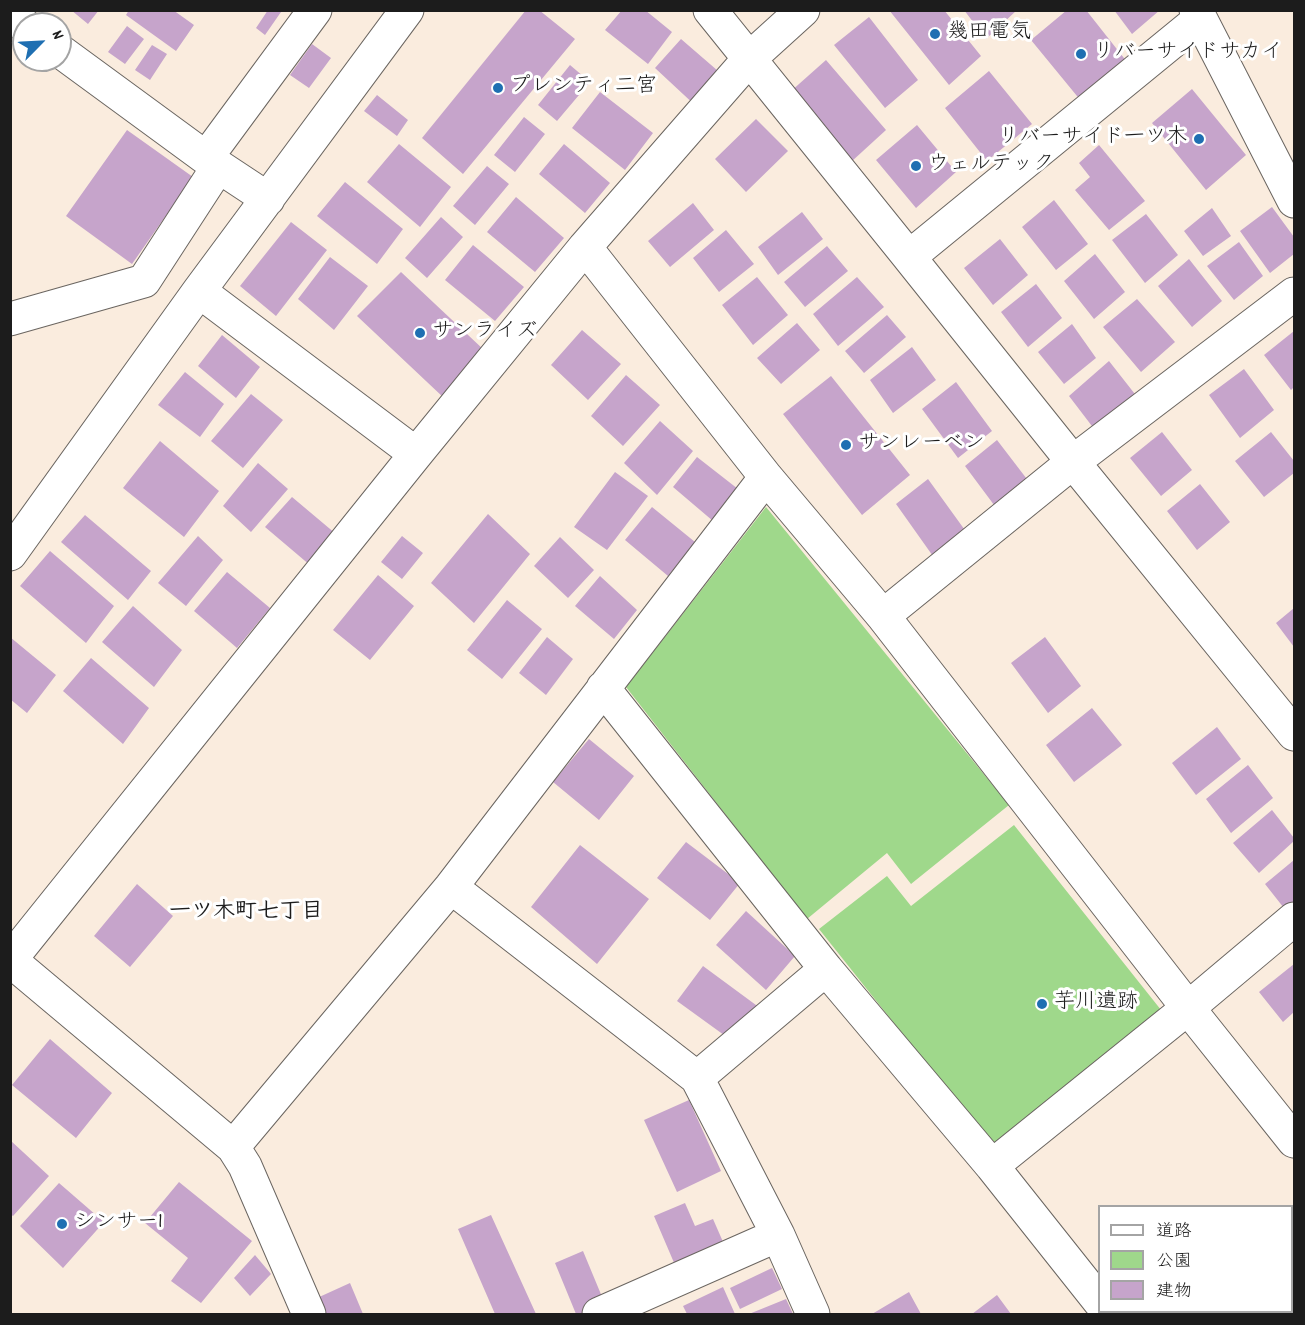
<!DOCTYPE html>
<html>
<head>
<meta charset="utf-8">
<style>
  body { margin:0 }
  #map { position:relative; width:1305px; height:1325px; overflow:hidden; background:#faecde; font-family:Dekko,"Klee One",sans-serif }
  canvas { display:block }
  .frame { position:absolute; inset:0; border:12px solid #1c1c1c; pointer-events:none }
  .legend { position:absolute; left:1098px; top:1205px; width:195px; height:108px; box-sizing:border-box; background:#fff; border:2px solid #a4a4a4; margin:0; padding:8px 10px; list-style:none; font-size:18px; color:#1c1c1c }
  .legend li { display:flex; align-items:center; gap:12px; height:30px }
  .legend b { width:30px; border:2px solid #a4a4a4 }
  .north { position:absolute; left:12px; top:12px; width:60px; height:60px; box-sizing:border-box; background:#fff; border:2px solid #a4a4a4; border-radius:50%; rotate:66deg; font-size:16px; font-weight:700; line-height:24px; text-align:center; color:#1c1c1c }
  .north::after { content:''; display:block; margin:auto; width:21px; height:27px; background:#1f6fb2; clip-path:polygon(50% 0,100% 100%,50% 72%,0 100%) }
</style>
</head>
<body>
<div id="map">
<canvas width="1305" height="1325"></canvas>
<div class="frame"></div>
<ul class="legend">
<li><b style="height:8px;background:#fff"></b>道路</li>
<li><b style="height:16px;background:#9fd88b"></b>公園</li>
<li><b style="height:16px;background:#c6a4cb"></b>建物</li>
</ul>
<div class="north">N</div>
</div>
<script>
const ctx = document.querySelector('canvas').getContext('2d');
ctx.lineJoin = 'round';
function paint(path, color) { ctx.fillStyle = color; ctx.fill(path, 'evenodd'); }
const shape = rows => new Path2D(rows.map(r => 'M' + r).join(''));
function stroke(path, color, width, dash) { ctx.strokeStyle = color; ctx.lineWidth = width; ctx.lineCap = dash ? 'butt' : 'round'; ctx.setLineDash(dash || []); ctx.stroke(path); }
function drawText(font, color, halo, rows, align = 'center') {
  ctx.font = font + ' Dekko,"Klee One",sans-serif'; ctx.lineWidth = 6; ctx.setLineDash([]); ctx.textBaseline = 'middle'; ctx.strokeStyle = halo; ctx.fillStyle = color; for (const [text, x, y, turn = 0] of rows) {
    ctx.save(); ctx.translate(x, y); ctx.rotate((+turn || 0) * Math.PI / 180); ctx.textAlign = isNaN(turn) ? turn : align; if (halo) ctx.strokeText(text, 0, 0); ctx.fillText(text, 0, 0); ctx.restore();
  }
}
paint(shape([
  [766,507,1009,805,911,884,887,853,807,919,626,687],
  [1014,825,1169,1020,1002,1159,819,929,887,876,911,906]
]), '#9fd88b');
paint(shape([
  [71,10,99,10,88,24],
  [129,10,173,10,194,25,176,51,126,15],
  [268,10,281,12,265,35,256,28],
  [526,10,539,10,575,39,463,174,422,138],
  [622,10,645,10,672,32,648,64,605,30],
  [889,10,944,10,981,56,949,85],
  [964,10,1017,10,986,39],
  [1067,10,1086,10,1131,67,1086,107,1031,40],
  [1114,10,1160,10,1132,34],
  [869,17,918,80,885,108,834,45],
  [127,26,144,39,125,64,108,52],
  [681,39,725,77,698,108,655,68],
  [312,44,331,58,309,88,290,75],
  [152,45,167,54,150,80,135,70],
  [826,60,886,130,851,162,790,92],
  [570,65,590,82,557,121,538,105],
  [989,71,1032,124,987,161,945,108],
  [1192,89,1246,155,1206,190,1152,123],
  [600,92,653,133,625,170,572,128],
  [377,95,408,120,397,136,364,111],
  [524,117,545,134,515,172,494,155],
  [756,119,788,151,746,192,715,159],
  [917,125,956,172,916,208,876,160],
  [127,130,193,177,132,264,66,216],
  [399,144,451,187,420,227,367,182],
  [564,144,610,183,585,213,539,174],
  [1099,145,1145,201,1109,230,1075,190,1090,177,1079,163],
  [487,166,509,184,475,225,453,206],
  [345,182,403,229,377,264,317,216],
  [516,197,564,238,535,272,487,232],
  [1054,200,1088,244,1056,270,1022,227],
  [693,203,714,230,670,267,648,241],
  [1272,207,1294,237,1294,254,1270,273,1240,231],
  [1212,208,1231,236,1203,256,1184,231],
  [802,212,823,239,778,275,758,247],
  [1146,214,1178,255,1145,283,1112,240],
  [441,217,463,237,427,278,405,258],
  [291,222,327,250,276,316,240,286],
  [726,230,754,264,719,292,693,258],
  [1000,239,1028,275,993,305,964,268],
  [1239,242,1263,276,1234,300,1207,266],
  [473,245,524,287,495,321,445,280],
  [827,246,848,271,805,307,784,282],
  [1095,254,1125,292,1094,319,1064,281],
  [330,257,368,286,334,330,298,299],
  [1189,259,1222,301,1192,327,1158,286],
  [401,272,484,350,444,398,357,316],
  [757,277,788,315,753,345,722,305],
  [857,277,884,307,838,346,813,314],
  [1036,284,1062,318,1028,347,1001,312],
  [1137,299,1175,342,1141,372,1103,327],
  [887,315,906,337,864,373,845,351],
  [797,323,820,350,781,384,757,358],
  [1072,324,1096,358,1064,384,1038,352],
  [582,330,621,364,588,400,551,365],
  [1294,331,1294,387,1291,390,1264,355],
  [222,335,260,367,236,398,198,366],
  [912,347,936,380,893,413,870,380],
  [1109,361,1138,398,1098,434,1069,396],
  [1244,369,1274,410,1240,438,1209,395],
  [185,372,224,404,200,437,158,405],
  [626,375,660,405,623,446,591,416],
  [831,376,910,475,862,515,783,414],
  [956,382,992,431,958,458,922,409],
  [251,394,283,420,243,468,211,441],
  [660,421,693,451,657,495,624,463],
  [1162,432,1192,470,1161,496,1130,458],
  [1271,432,1294,461,1294,473,1264,497,1235,461],
  [997,440,1033,487,1000,513,965,466],
  [160,441,219,491,184,537,123,488],
  [697,457,738,489,713,521,673,487],
  [258,463,288,489,251,532,223,506],
  [615,472,648,496,607,550,574,527],
  [928,479,967,533,935,559,896,504],
  [1200,484,1230,522,1197,550,1167,511],
  [292,497,336,534,311,566,265,527],
  [652,507,695,542,668,576,625,540],
  [488,514,530,554,474,623,431,583],
  [85,515,151,571,128,600,61,542],
  [198,536,223,560,186,606,158,583],
  [402,536,423,553,402,579,381,562],
  [560,537,594,570,568,598,534,566],
  [50,551,114,606,86,643,20,586],
  [227,572,270,608,237,648,194,611],
  [378,575,414,606,370,660,333,630],
  [600,576,637,610,614,639,575,606],
  [507,600,542,629,502,679,467,650],
  [133,606,182,650,154,687,102,642],
  [1294,608,1294,647,1276,623],
  [10,637,56,675,27,713,10,699],
  [547,637,573,659,546,695,519,673],
  [1045,637,1081,686,1048,713,1011,663],
  [91,658,149,708,123,744,63,691],
  [1092,708,1122,745,1074,782,1046,745],
  [1217,727,1241,759,1196,795,1172,763],
  [589,739,634,776,599,820,553,782],
  [1248,765,1273,798,1231,833,1206,799],
  [1272,810,1294,838,1294,841,1259,873,1233,843],
  [686,842,740,883,710,920,657,878],
  [580,845,649,899,597,964,531,907],
  [1294,860,1294,914,1291,917,1265,884],
  [137,884,173,916,130,967,94,936],
  [746,911,795,956,766,990,716,945],
  [1294,964,1294,1012,1283,1022,1259,992],
  [703,966,760,1008,735,1043,677,1001],
  [50,1039,112,1093,76,1138,12,1085],
  [689,1100,721,1171,677,1192,644,1120],
  [10,1140,49,1176,13,1216,10,1214],
  [179,1182,252,1241,201,1303,171,1281,188,1258,145,1223],
  [59,1183,104,1222,63,1268,20,1226],
  [685,1203,695,1226,713,1219,727,1251,678,1272,654,1216],
  [491,1215,536,1314,495,1314,458,1229],
  [583,1251,605,1304,582,1314,576,1314,555,1263],
  [255,1255,271,1274,250,1296,234,1278],
  [772,1268,782,1289,740,1309,730,1288],
  [350,1283,363,1314,323,1314,317,1298],
  [723,1287,735,1314,687,1314,683,1306],
  [909,1292,921,1314,872,1314],
  [997,1295,1011,1314,972,1314],
  [786,1299,793,1314,749,1314]
]), '#c6a4cb');
const minor = shape([
  [710,10,909,257],
  [1196,10,1294,201],
  [10,15,24,25],
  [1200,19,909,257,1073,462,1294,734],
  [60,51,206,158,268,199],
  [206,158,315,10],
  [199,291,416,454],
  [10,319,144,281,218,167],
  [766,477,883,616,1188,1008,1294,1141],
  [10,554,199,291,407,10],
  [883,616,1073,462,1294,294],
  [603,688,826,969,697,1078,778,1235,813,1314],
  [451,887,697,1078],
  [10,960,416,454,585,247,749,59,803,10],
  [10,960,233,1147,245,1166,309,1314],
  [826,969,992,1166,1100,1302],
  [233,1147,451,887,766,477,585,247],
  [992,1166,1188,1008,1294,919],
  [599,1314,778,1235]
]);
stroke(minor, '#6a6560', 35);
stroke(minor, '#fff', 33);
for (const [x, y, r, color] of [
  [935,34,6,"#1f6fb2"],
  [1081,54,6,"#1f6fb2"],
  [498,88,6,"#1f6fb2"],
  [1199,139,6,"#1f6fb2"],
  [916,166,6,"#1f6fb2"],
  [420,333,6,"#1f6fb2"],
  [846,445,6,"#1f6fb2"],
  [1042,1004,6,"#1f6fb2"],
  [62,1224,6,"#1f6fb2"]
]) { const dot = new Path2D(); dot.arc(x, y, r, 0, 2 * Math.PI); ctx.fillStyle = color; ctx.fill(dot); stroke(dot, '#fff', 2); }
drawText('21px', '#1c1c1c', '#fff', [
  ["幾田電気",947,34],
  ["リバーサイドサカイ",1093,54],
  ["プレンティ二宮",510,88],
  ["リバーサイド一ツ木",1187,139,"right"],
  ["ウェルテック",928,166],
  ["サンライズ",432,333],
  ["サンレーベン",858,445],
  ["芋川遺跡",1054,1004],
  ["シンサー1",74,1224]
], 'left');
drawText('bold 22px', '#1c1c1c', '#fff', [
  ["一ツ木町七丁目",246,914]
]);
</script>
</body>
</html>
